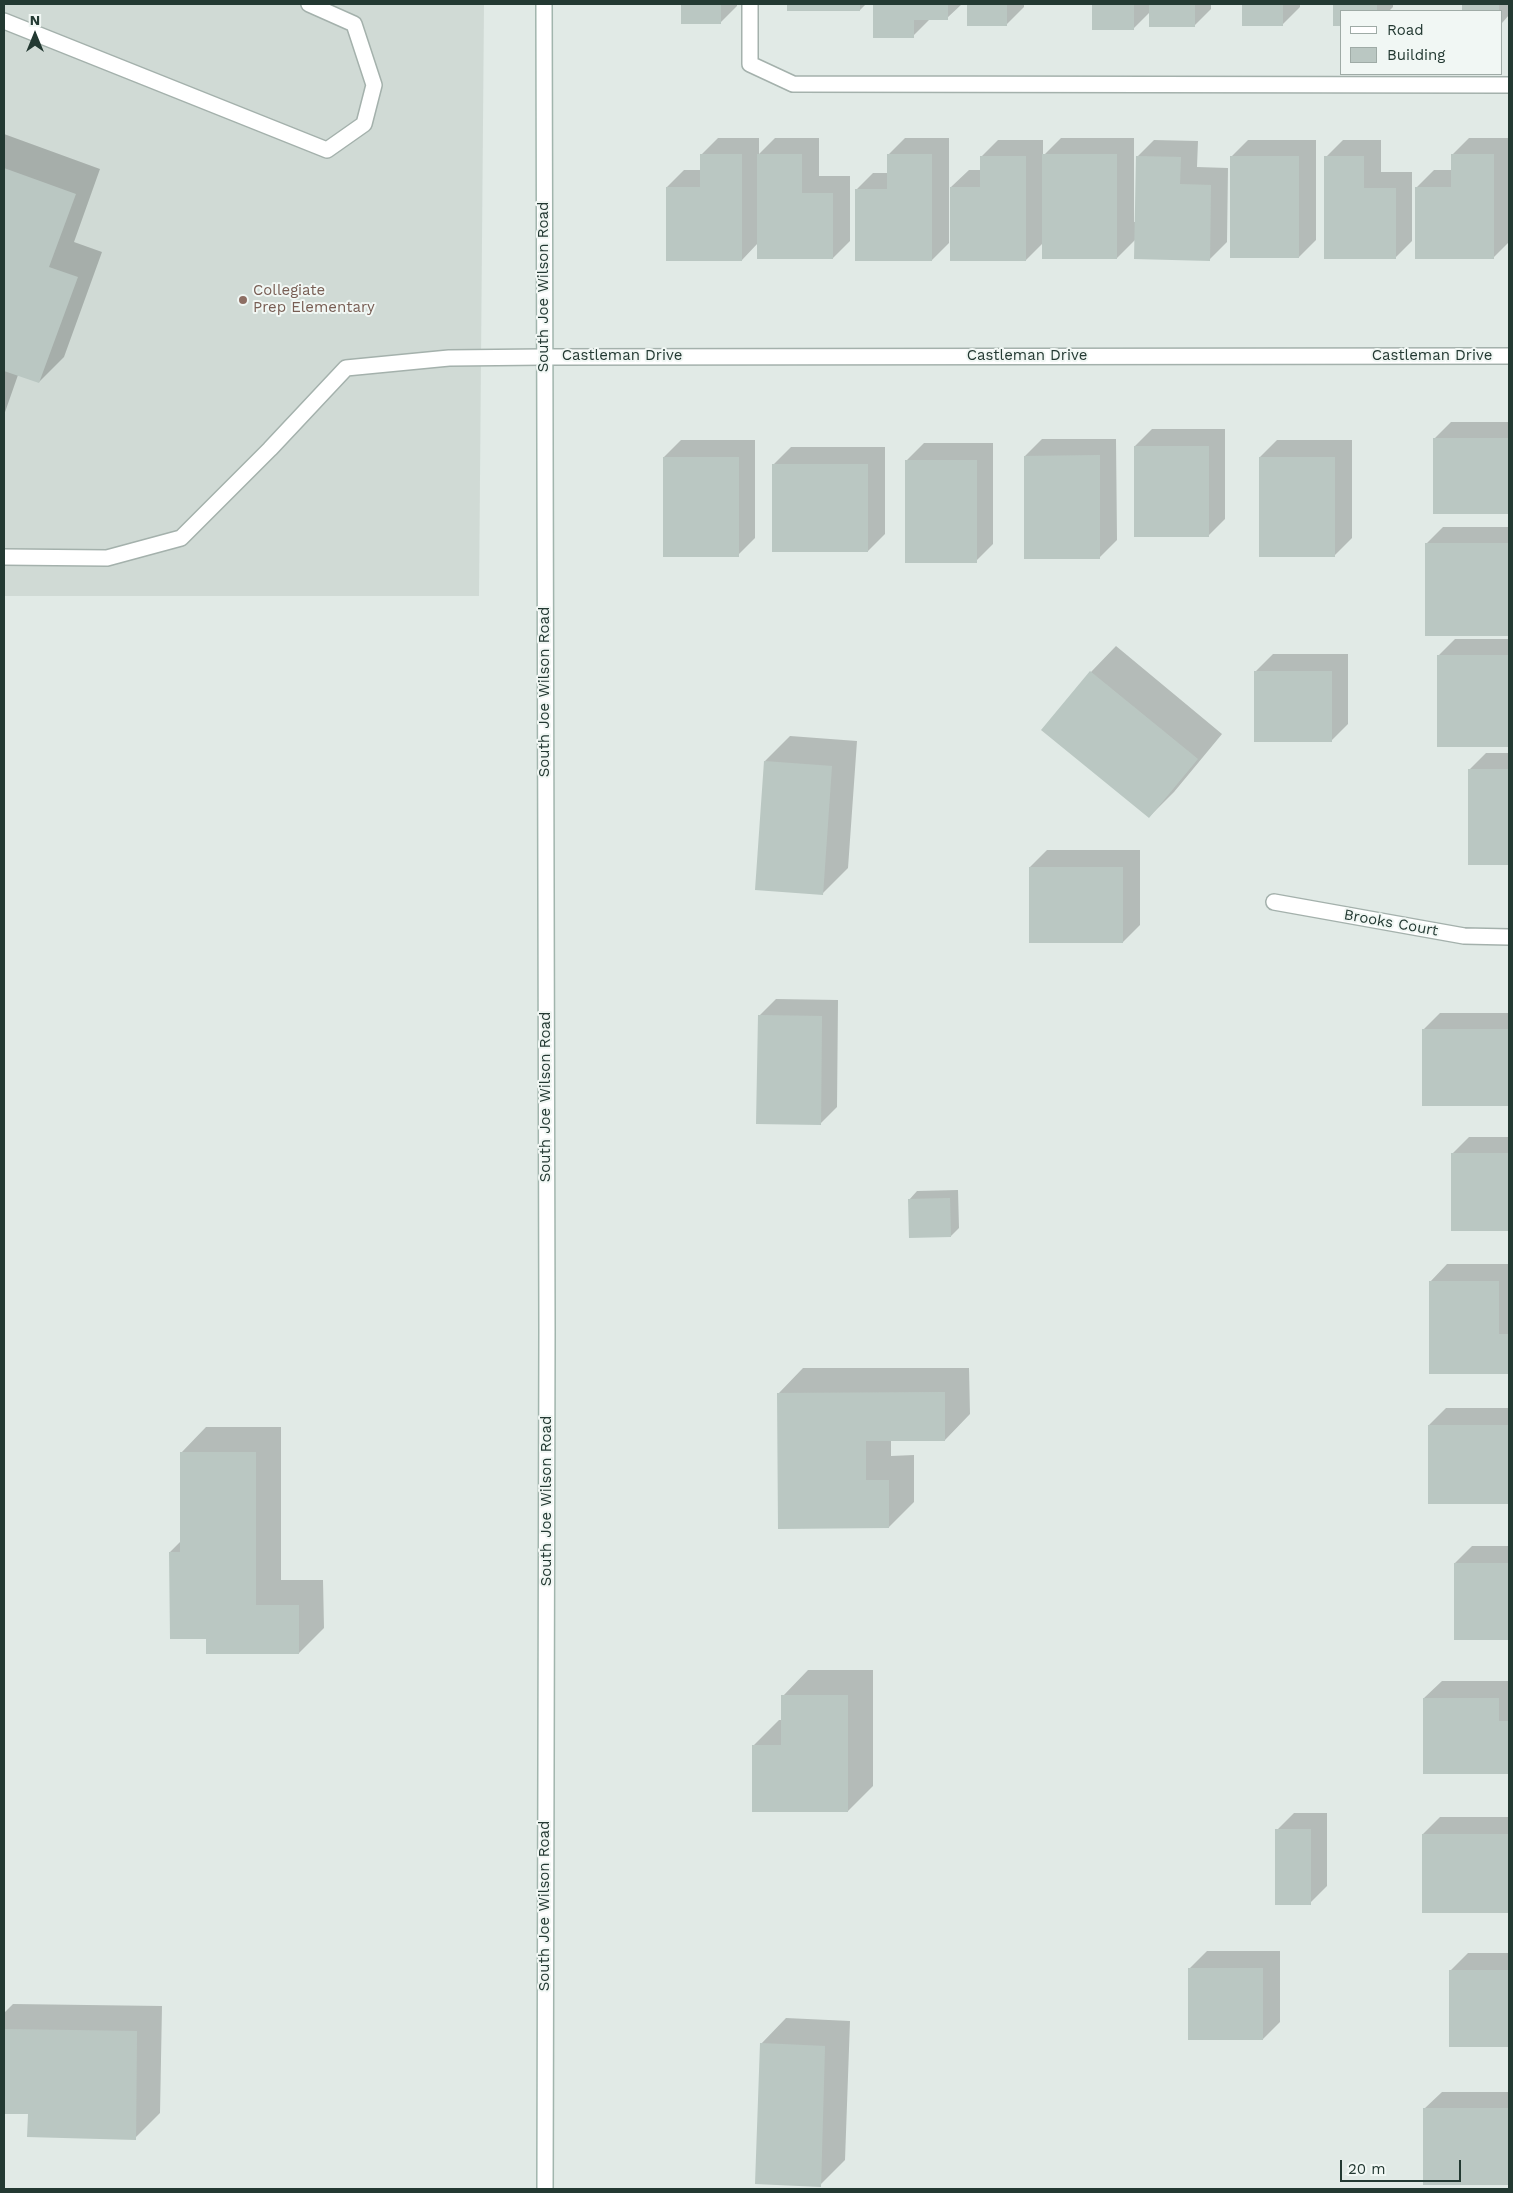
<!DOCTYPE html>
<html>
<head>
<meta charset="utf-8">
<style>
  body { margin:0 }
  #map { position:relative; width:1513px; height:2193px; overflow:hidden; background:#e1eae6; font-family:"Work Sans",sans-serif }
  canvas { display:block }
  .frame { position:absolute; inset:0; border:5px solid #233932; pointer-events:none }
  .legend { position:absolute; left:1340px; top:10px; width:162px; height:65px; box-sizing:border-box; background:#f1f7f4; border:1px solid #9faba6; margin:0; padding:6px 9px; list-style:none; font-size:15px; color:#233932 }
  .legend li { display:flex; align-items:center; gap:10px; height:25px }
  .legend b { width:25px; border:1px solid #9faba6 }
  .north { position:absolute; left:10px; top:10px; width:50px; height:50px; -webkit-text-stroke:4px #f1f7f4; paint-order:stroke; rotate:0deg; font-size:14px; font-weight:700; line-height:20px; text-align:center; color:#233932 }
  .north::after { content:''; display:block; margin:auto; width:18px; height:22px; background:#233932; clip-path:polygon(50% 0,100% 100%,50% 72%,0 100%) }
  .scale { position:absolute; left:1340px; top:2160px; width:121px; height:22px; box-sizing:border-box; border:2px solid #233932; border-top:0; padding-left:6px; font-size:15px; line-height:18px; white-space:nowrap; color:#233932; -webkit-text-stroke:4px #f1f7f4; paint-order:stroke }
</style>
</head>
<body>
<div id="map">
<canvas width="1513" height="2193"></canvas>
<div class="frame"></div>
<ul class="legend">
<li><b style="height:6px;background:#fff"></b>Road</li>
<li><b style="height:14px;background:#bac7c2"></b>Building</li>
</ul>
<div class="north">N</div>
<div class="scale">20 m</div>
</div>
<script>
const ctx = document.querySelector('canvas').getContext('2d');
ctx.lineJoin = 'round';
function paint(path, color) { ctx.fillStyle = color; ctx.fill(path, 'evenodd'); }
const shape = rows => new Path2D(rows.map(r => 'M' + r).join(''));
function stroke(path, color, width, dash) { ctx.strokeStyle = color; ctx.lineWidth = width; ctx.lineCap = dash ? 'butt' : 'round'; ctx.setLineDash(dash || []); ctx.stroke(path); }
function drawText(font, color, halo, rows, align = 'center') {
  ctx.font = font + ' "Work Sans",sans-serif'; ctx.lineWidth = 4; ctx.setLineDash([]); ctx.textBaseline = 'middle'; ctx.strokeStyle = halo; ctx.fillStyle = color; for (const [text, x, y, turn = 0] of rows) {
    ctx.save(); ctx.translate(x, y); ctx.rotate((+turn || 0) * Math.PI / 180); ctx.textAlign = isNaN(turn) ? turn : align; if (halo) ctx.strokeText(text, 0, 0); ctx.fillText(text, 0, 0); ctx.restore();
  }
}
paint(shape([
  [4,4,484,4,479,596,4,596]
]), '#d0dad5');
paint(shape([
  [682,4,737,4,737,6,720,23,682,23],
  [788,4,866,4,860,10,788,10],
  [874,4,962,4,947,18,930,19,913,36,874,36],
  [969,4,1024,4,1024,7,1007,24,969,24],
  [1093,4,1211,4,1211,9,1194,26,1150,12,1134,28,1093,29],
  [1244,4,1300,4,1300,7,1283,24,1244,24],
  [1335,4,1393,4,1393,7,1389,11,1342,11,1335,24],
  [1463,4,1509,4,1509,15,1502,23,1502,11,1463,11],
  [4,134,100,169,74,242,102,252,64,357,39,382,18,375,4,415],
  [718,138,759,138,759,154,775,138,819,138,819,176,850,176,850,241,833,258,758,243,742,260,667,187,684,170,701,170,701,155],
  [905,138,949,138,949,243,932,260,856,190,873,173,888,173,888,155],
  [1061,138,1134,138,1134,222,1136,222,1137,157,1154,140,1198,141,1197,167,1228,168,1227,242,1210,259,1136,239,1117,258,1044,242,1026,260,951,187,969,170,981,170,981,157,998,140,1043,140,1043,156],
  [1469,138,1509,138,1509,242,1493,258,1417,187,1434,170,1452,170,1452,155],
  [1248,140,1316,140,1316,240,1299,257,1231,157],
  [1343,140,1381,140,1381,172,1412,172,1412,241,1395,258,1326,157],
  [1451,422,1509,422,1509,513,1434,513,1434,439],
  [1152,429,1225,429,1225,519,1208,536,1135,446],
  [1042,439,1116,439,1117,540,1100,557,1025,456],
  [681,440,755,440,755,538,738,555,664,457],
  [1277,440,1352,440,1352,538,1335,555,1260,457],
  [924,443,993,443,993,544,976,561,907,460],
  [791,447,885,447,885,534,868,551,774,464],
  [1443,527,1509,527,1509,635,1426,635,1426,544],
  [1455,639,1509,639,1509,745,1438,745,1438,656],
  [1116,646,1222,734,1174,792,1149,817,1043,730,1091,672],
  [1273,654,1348,654,1348,724,1331,741,1256,671],
  [790,736,857,741,848,868,822,894,765,761],
  [1486,753,1509,753,1509,864,1469,864,1469,770],
  [1047,850,1140,850,1140,925,1123,942,1030,867],
  [776,999,838,1000,837,1107,820,1124,759,1016],
  [1440,1013,1509,1013,1509,1105,1423,1105,1423,1030],
  [1469,1137,1509,1137,1509,1229,1452,1229,1452,1154],
  [958,1190,959,1228,951,1236,909,1200,917,1191],
  [1447,1264,1509,1264,1509,1372,1430,1372,1430,1282],
  [803,1368,969,1368,970,1414,945,1440,891,1440,891,1456,914,1455,914,1502,889,1527,778,1394],
  [1446,1408,1509,1408,1509,1503,1429,1503,1429,1425],
  [206,1427,281,1427,281,1580,323,1580,324,1628,299,1653,207,1638,170,1552,181,1541,181,1453],
  [1472,1546,1509,1546,1509,1639,1455,1639,1455,1563],
  [808,1670,873,1670,873,1786,848,1811,754,1745,779,1720,783,1720,783,1696],
  [1442,1681,1509,1681,1509,1773,1424,1773,1424,1698],
  [1294,1813,1327,1813,1327,1886,1310,1903,1277,1830],
  [1440,1817,1509,1817,1509,1912,1423,1912,1423,1834],
  [1207,1951,1280,1951,1280,2022,1263,2039,1190,1968],
  [1468,1953,1509,1953,1509,2046,1451,2046,1451,1970],
  [13,2004,162,2006,160,2113,135,2138,29,2113,4,2113,4,2013],
  [786,2018,850,2021,845,2160,820,2185,761,2044],
  [1442,2092,1509,2092,1509,2184,1424,2184,1424,2109]
]), '#0003');
paint(shape([
  [681,4,721,4,721,24,681,24],
  [787,4,860,4,860,11,787,11],
  [873,4,948,4,948,20,914,20,914,38,873,38],
  [967,4,1007,4,1007,26,967,26],
  [1092,4,1134,4,1134,30,1092,30],
  [1149,4,1195,4,1195,27,1149,27],
  [1242,4,1283,4,1283,26,1242,26],
  [1333,4,1377,4,1377,11,1342,11,1342,26,1333,26],
  [1462,4,1499,4,1499,11,1462,11],
  [700,154,742,154,742,261,666,261,666,187,700,187],
  [757,154,802,154,802,193,833,193,833,259,757,259],
  [887,154,932,154,932,261,855,261,855,189,887,189],
  [1042,154,1117,154,1117,259,1042,259],
  [1451,154,1494,154,1494,259,1415,259,1415,187,1451,187],
  [980,156,1026,156,1026,261,950,261,950,187,980,187],
  [1136,156,1181,157,1180,184,1211,185,1210,261,1134,259],
  [1230,156,1299,156,1299,258,1230,258],
  [1324,156,1364,156,1364,188,1396,188,1396,259,1324,259],
  [4,168,76,194,49,267,78,277,39,383,4,371],
  [1433,438,1509,438,1509,514,1433,514],
  [1134,446,1209,446,1209,537,1134,537],
  [1100,455,1100,559,1024,559,1024,456],
  [663,457,739,457,739,557,663,557],
  [1259,457,1335,457,1335,557,1259,557],
  [905,460,977,460,977,563,905,563],
  [772,464,868,464,868,552,772,552],
  [1425,543,1509,543,1509,636,1425,636],
  [1437,655,1509,655,1509,747,1437,747],
  [1090,671,1198,759,1149,818,1041,730],
  [1254,671,1332,671,1332,742,1254,742],
  [764,761,832,766,823,895,755,890],
  [1468,769,1509,769,1509,865,1468,865],
  [1029,867,1123,867,1123,943,1029,943],
  [758,1015,822,1016,821,1125,756,1124],
  [1422,1029,1509,1029,1509,1106,1422,1106],
  [1451,1153,1509,1153,1509,1231,1451,1231],
  [950,1198,951,1237,909,1238,908,1199],
  [1429,1281,1499,1281,1499,1334,1509,1334,1509,1374,1429,1374],
  [945,1392,945,1441,866,1441,866,1480,889,1480,889,1528,778,1529,777,1393],
  [1428,1425,1509,1425,1509,1504,1428,1504],
  [180,1452,256,1452,256,1605,299,1605,299,1654,206,1654,206,1639,170,1639,169,1552,180,1552],
  [1454,1563,1509,1563,1509,1640,1454,1640],
  [781,1695,848,1695,848,1812,752,1812,752,1745,781,1745],
  [1423,1698,1499,1698,1499,1721,1509,1721,1509,1774,1423,1774],
  [1275,1829,1311,1829,1311,1905,1275,1905],
  [1422,1834,1509,1834,1509,1913,1422,1913],
  [1188,1968,1263,1968,1263,2040,1188,2040],
  [1449,1970,1509,1970,1509,2047,1449,2047],
  [4,2029,137,2031,136,2140,27,2137,28,2114,4,2114],
  [760,2043,825,2046,821,2187,755,2184],
  [1423,2108,1509,2108,1509,2185,1423,2185]
]), '#bac7c2');
const lane = shape([
  [750,4,750,64,793,84,1509,85],
  [4,21,327,150,364,124,374,85,354,24,309,4],
  [4,557,107,558,181,538,270,449,346,368,449,358,544,357]
]);
const street = shape([
  [544,357,1509,356],
  [1274,902,1464,936,1509,937]
]);
const secondary = shape([
  [544,4,547,1331,545,2189]
]);
stroke(lane, '#a4b1ac', 18);
stroke(street, '#a4b1ac', 18);
stroke(secondary, '#a1b5ad', 18);
stroke(lane, '#fff', 15);
stroke(street, '#fff', 15);
stroke(secondary, '#fff', 15);
for (const [x, y, r, color] of [
  [243,300,5,"#8d6e63"]
]) { const dot = new Path2D(); dot.arc(x, y, r, 0, 2 * Math.PI); ctx.fillStyle = color; ctx.fill(dot); stroke(dot, '#f1f7f4', 2); }
drawText('15px', '#233932', '#f1f7f4', [
  ["South Joe Wilson Road",544,287,-90],
  ["Castleman Drive",622,356],
  ["Castleman Drive",1027,356],
  ["Castleman Drive",1432,356],
  ["South Joe Wilson Road",545,692,-90],
  ["Brooks Court",1391,923,10],
  ["South Joe Wilson Road",546,1097,-90],
  ["South Joe Wilson Road",547,1501,-90],
  ["South Joe Wilson Road",545,1906,-90]
]);
drawText('15px', '#785e54', '#f1f7f4', [
  ["Collegiate",253,291],
  ["Prep Elementary",253,308]
], 'left');
</script>
</body>
</html>
